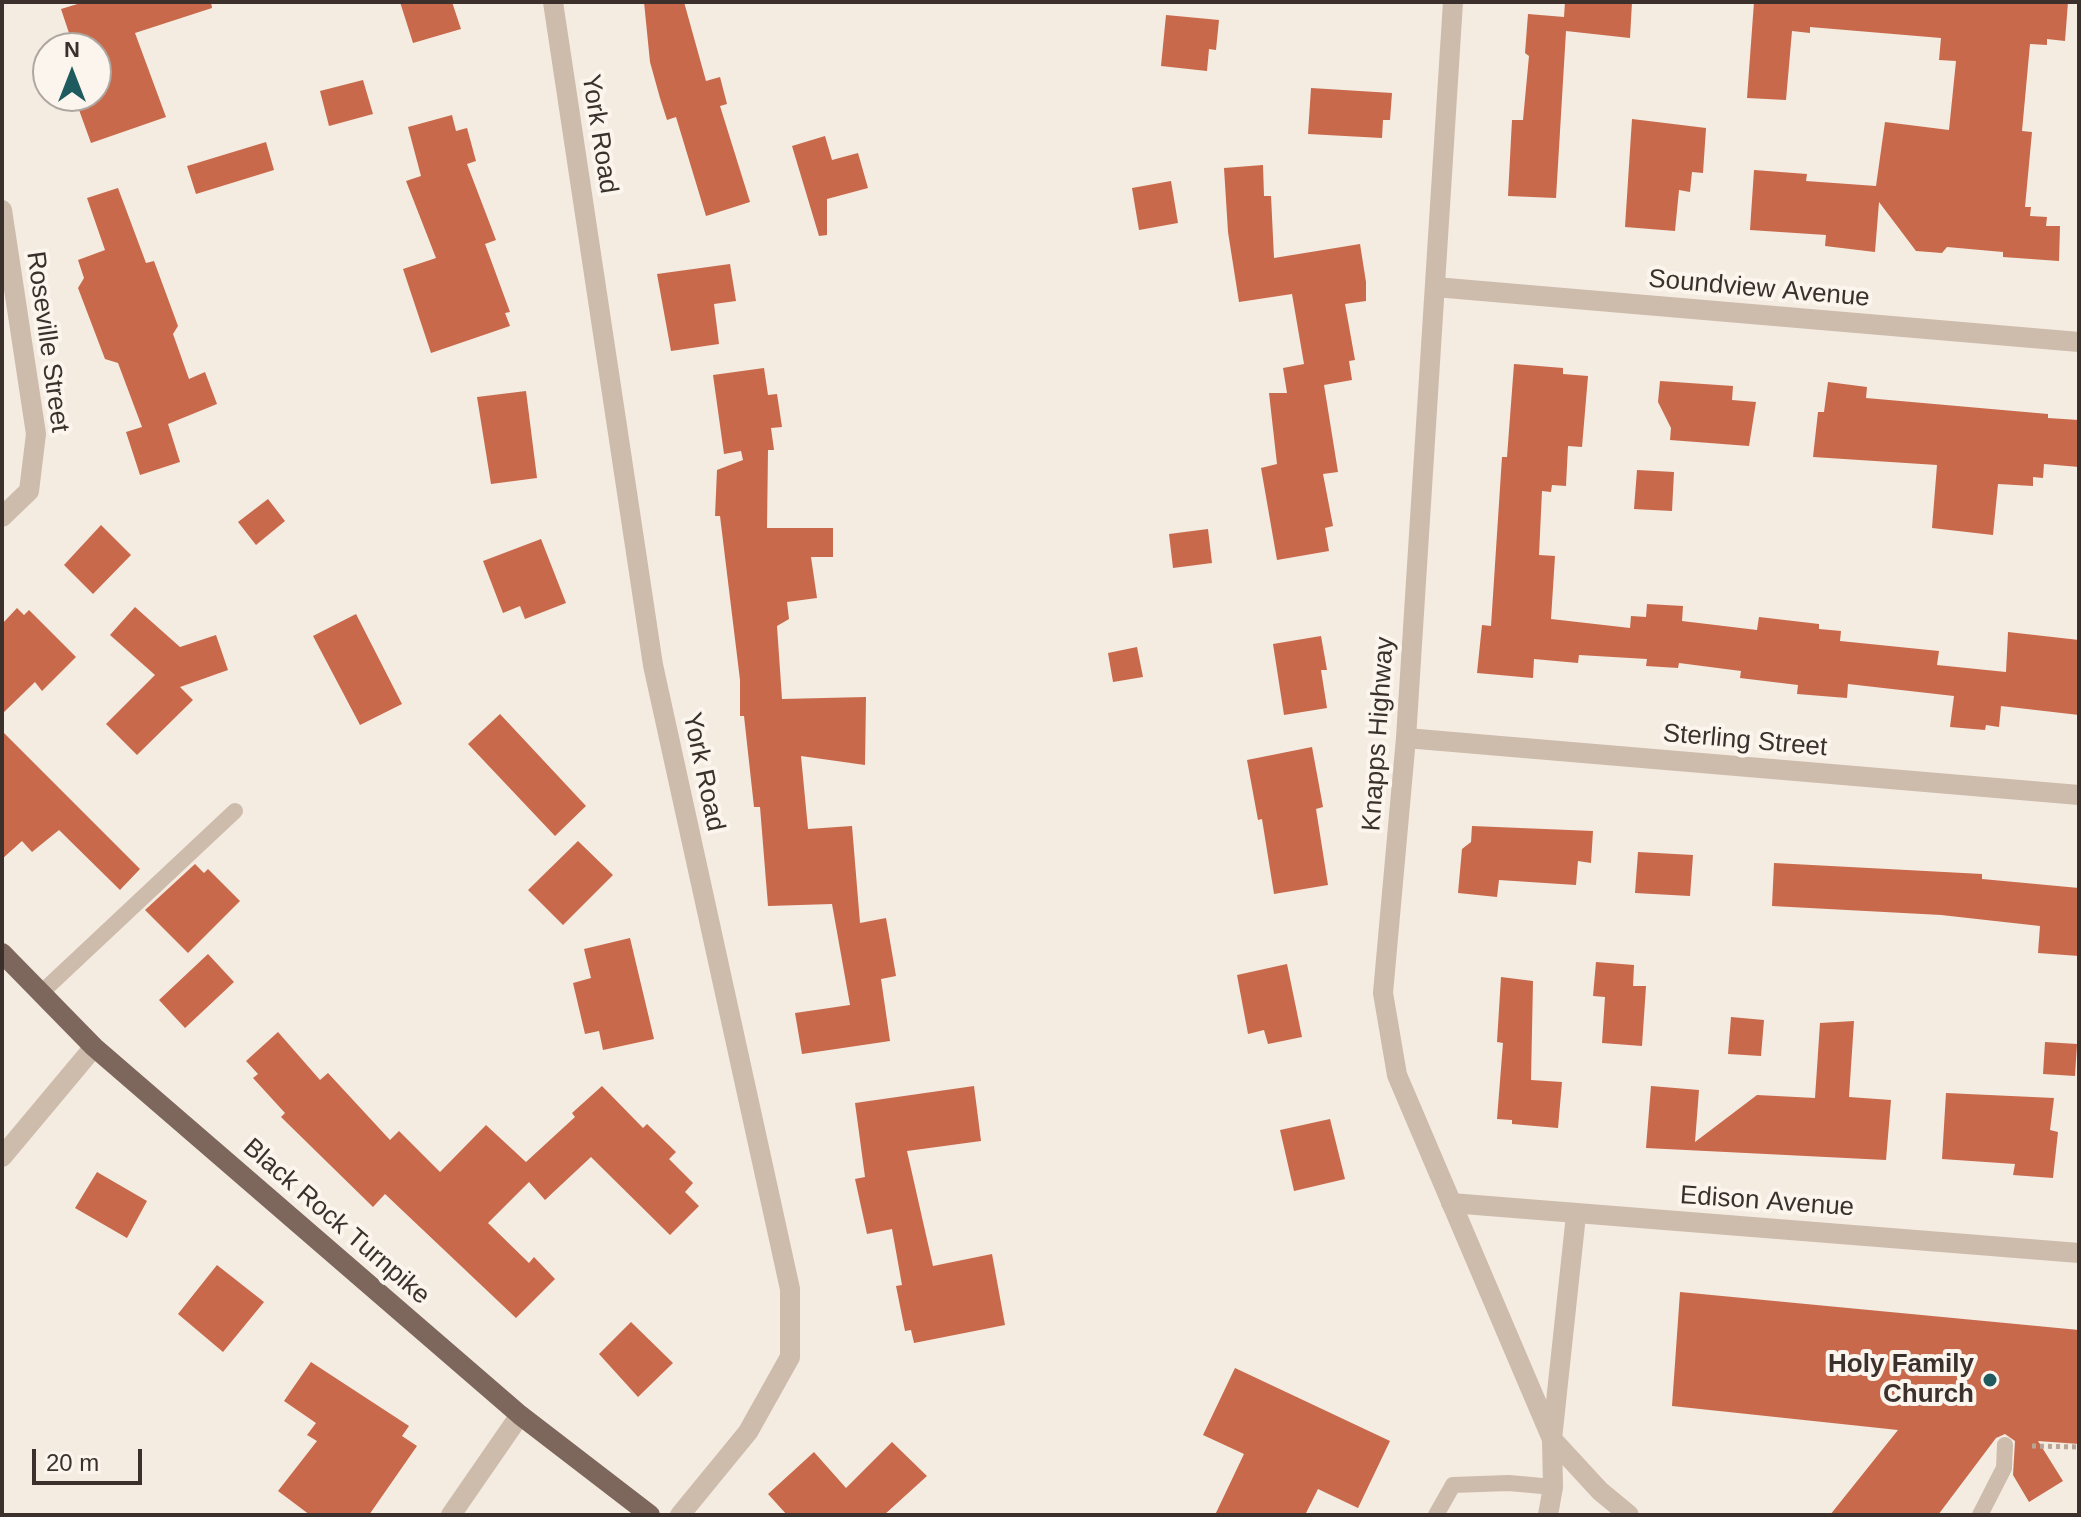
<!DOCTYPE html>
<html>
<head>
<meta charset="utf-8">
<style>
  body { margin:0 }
  #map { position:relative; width:2081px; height:1517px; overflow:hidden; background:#f4ebe1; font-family:Arial,sans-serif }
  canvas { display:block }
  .frame { position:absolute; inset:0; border:4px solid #3b302b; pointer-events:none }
  .north { position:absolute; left:32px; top:32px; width:80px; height:80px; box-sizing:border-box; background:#fbf5ee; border:2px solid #aea6a0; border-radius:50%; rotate:0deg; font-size:22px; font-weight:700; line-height:32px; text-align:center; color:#3b302b }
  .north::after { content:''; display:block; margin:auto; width:28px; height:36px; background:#1f5a5e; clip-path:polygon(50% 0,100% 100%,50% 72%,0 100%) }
  .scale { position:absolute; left:32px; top:1449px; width:110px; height:36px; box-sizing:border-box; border:4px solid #3b302b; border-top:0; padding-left:10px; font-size:24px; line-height:28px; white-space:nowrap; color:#3b302b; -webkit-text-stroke:6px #fbf5ee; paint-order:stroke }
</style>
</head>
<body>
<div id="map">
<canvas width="2081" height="1517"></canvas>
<div class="frame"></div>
<div class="north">N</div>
<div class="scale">20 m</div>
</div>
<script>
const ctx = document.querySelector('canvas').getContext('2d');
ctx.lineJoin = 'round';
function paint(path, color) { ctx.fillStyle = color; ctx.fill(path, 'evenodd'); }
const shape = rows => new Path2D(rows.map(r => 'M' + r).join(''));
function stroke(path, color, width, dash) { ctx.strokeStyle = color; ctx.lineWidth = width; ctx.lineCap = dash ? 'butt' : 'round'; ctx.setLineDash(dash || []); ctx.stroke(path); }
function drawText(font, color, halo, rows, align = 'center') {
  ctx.font = font + ' Arial,sans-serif'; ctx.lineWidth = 8; ctx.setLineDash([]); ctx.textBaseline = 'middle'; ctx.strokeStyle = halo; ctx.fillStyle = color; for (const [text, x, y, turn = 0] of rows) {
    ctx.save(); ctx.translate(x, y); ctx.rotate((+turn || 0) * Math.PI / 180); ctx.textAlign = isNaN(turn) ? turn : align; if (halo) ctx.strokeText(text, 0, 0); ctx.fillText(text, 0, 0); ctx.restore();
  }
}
paint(shape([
  [84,2,211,2,212,8,135,33,166,117,91,143,74,96,96,96,96,48,74,48,61,9],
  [400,2,452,2,461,29,413,43],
  [644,2,684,2,706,81,720,77,727,104,720,106,750,202,706,216,676,117,667,120,660,98,650,62],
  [1565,2,1632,2,1630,38,1566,31,1556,198,1508,196,1512,120,1523,120,1529,56,1525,53,1528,14,1564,17],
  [1754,2,2068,2,2065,41,2047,39,2047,45,2030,44,2022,131,2032,132,2025,207,2031,207,2030,216,2047,217,2046,226,2060,226,2059,261,2003,257,2003,252,1947,247,1942,253,1916,251,1879,202,1875,252,1825,246,1826,235,1750,230,1754,170,1807,174,1806,181,1876,186,1885,122,1949,130,1956,61,1939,60,1941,38,1810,27,1810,33,1792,31,1786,100,1747,98],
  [1166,15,1219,20,1216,50,1209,49,1207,71,1161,66],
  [363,80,373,114,329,126,320,91],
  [1311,88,1392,93,1390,120,1383,120,1382,138,1308,134],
  [452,115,456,131,467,128,476,161,467,164,496,240,485,244,510,312,505,313,510,326,431,353,403,269,436,258,406,181,421,176,408,127],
  [1632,119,1706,128,1703,173,1692,172,1690,192,1679,190,1675,231,1625,227],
  [825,136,832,160,858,153,868,188,827,199,827,235,819,236,792,146],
  [266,142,274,170,196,194,187,166],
  [1263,165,1264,196,1271,196,1274,258,1360,244,1366,282,1366,301,1345,304,1355,360,1349,361,1352,380,1324,385,1338,472,1323,474,1333,526,1325,528,1329,551,1277,560,1261,468,1277,464,1269,393,1287,393,1283,368,1304,364,1292,294,1239,302,1228,232,1224,168],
  [1171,181,1178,223,1139,230,1132,188],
  [118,188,146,263,154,261,178,326,173,334,189,379,205,372,217,404,168,424,180,462,140,475,126,432,142,427,118,363,105,359,78,288,84,278,78,260,105,250,87,198],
  [730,264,736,301,714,304,719,344,671,351,657,274],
  [1514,364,1563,368,1563,374,1588,376,1582,447,1568,446,1566,486,1552,485,1551,492,1542,491,1539,555,1555,556,1551,619,1630,628,1631,616,1646,617,1647,604,1683,606,1682,621,1757,630,1759,617,1819,624,1819,629,1841,631,1840,641,1939,651,1937,665,2006,672,2008,632,2079,640,2079,715,2001,706,1999,727,1986,725,1985,730,1950,727,1954,696,1848,684,1847,698,1797,694,1798,685,1740,678,1741,671,1679,663,1678,668,1646,666,1647,659,1579,655,1578,663,1534,659,1533,678,1477,673,1482,625,1491,626,1502,457,1507,457],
  [764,368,768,395,777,394,782,427,771,428,774,450,768,450,767,528,833,528,833,557,811,557,817,598,787,602,789,619,777,626,782,699,866,697,865,765,801,756,808,829,852,826,860,923,886,918,896,976,881,979,890,1041,802,1054,795,1013,850,1005,832,904,768,906,760,807,754,807,744,716,740,716,740,680,720,516,715,516,717,470,743,460,741,451,724,454,713,375],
  [1660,381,1733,386,1732,400,1756,402,1749,446,1670,440,1671,428,1658,402],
  [1828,382,1867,387,1866,398,2048,414,2048,418,2079,420,2079,467,2044,464,2043,478,2033,477,2033,486,1998,484,1993,535,1932,528,1937,465,1813,457,1818,412,1824,412],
  [526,391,537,478,491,484,477,397],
  [1637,470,1674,472,1672,511,1634,509],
  [268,499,285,521,256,545,238,522],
  [101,525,131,555,93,594,64,565],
  [1208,529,1212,563,1173,568,1169,534],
  [541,539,566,603,525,619,520,606,503,613,483,561],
  [135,607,180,647,216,635,228,670,180,687,193,700,137,755,106,724,155,675,110,635],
  [17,608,24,615,29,610,76,657,42,691,35,682,2,714,2,624],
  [356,614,402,704,360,725,313,636],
  [1321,636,1327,670,1321,670,1327,708,1284,715,1273,644],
  [1137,647,1143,677,1113,682,1108,653],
  [500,714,586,806,555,836,468,744],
  [2,731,140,869,120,890,59,830,32,852,22,841,2,859],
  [1312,747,1323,807,1316,809,1328,885,1274,894,1262,819,1258,820,1247,760],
  [1472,826,1593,831,1591,863,1578,861,1576,885,1499,880,1497,897,1458,893,1462,849,1471,842],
  [578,841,613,875,563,925,528,890],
  [1638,852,1693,855,1690,896,1635,893],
  [1774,863,1982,874,1982,879,2079,888,2079,956,2038,953,2040,926,1941,915,1772,906],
  [195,864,204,873,208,869,240,901,188,953,145,910],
  [630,938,654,1039,603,1050,599,1031,585,1034,573,983,591,978,584,949],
  [208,954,234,982,185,1028,159,1000],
  [1596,962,1634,965,1633,986,1646,986,1642,1046,1602,1043,1605,997,1593,996],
  [1287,964,1302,1037,1268,1044,1264,1030,1248,1034,1237,975],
  [1501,977,1533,981,1531,1080,1562,1082,1558,1128,1512,1124,1512,1120,1497,1119,1503,1043,1497,1042],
  [1731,1017,1764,1020,1761,1056,1728,1054],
  [1854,1021,1849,1097,1891,1100,1886,1160,1646,1148,1651,1086,1699,1090,1695,1142,1757,1095,1815,1098,1820,1023],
  [278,1032,320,1080,328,1073,390,1140,399,1131,440,1172,486,1125,526,1162,575,1117,572,1113,602,1086,643,1128,647,1124,676,1152,669,1159,693,1183,685,1192,699,1206,670,1235,591,1157,545,1200,529,1182,488,1223,529,1263,534,1257,555,1279,516,1318,385,1194,373,1207,281,1117,285,1113,253,1078,258,1074,246,1061],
  [2045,1042,2077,1044,2075,1076,2043,1074],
  [974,1086,981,1141,907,1151,933,1266,992,1254,1005,1325,914,1343,911,1330,905,1331,896,1286,902,1285,892,1229,867,1234,855,1179,865,1177,855,1103],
  [1946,1093,2054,1098,2050,1130,2058,1132,2053,1178,2013,1175,2015,1164,1942,1159],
  [1330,1119,1345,1179,1294,1191,1280,1130],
  [97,1172,147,1201,127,1238,75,1208],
  [217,1265,264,1302,223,1352,178,1314],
  [1680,1292,2079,1330,2079,1444,2038,1441,2063,1481,2029,1502,2013,1475,2015,1441,2005,1434,1996,1438,1938,1515,1830,1515,1898,1430,1672,1406],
  [631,1322,673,1363,638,1397,599,1354],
  [311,1362,409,1426,402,1436,417,1446,369,1515,310,1515,278,1491,317,1441,307,1435,316,1423,284,1401],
  [1235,1368,1390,1441,1358,1508,1318,1489,1305,1515,1215,1515,1244,1454,1203,1435],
  [892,1442,927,1476,884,1515,787,1515,768,1494,814,1452,846,1488]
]), '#c8694b');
stroke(shape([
  [2032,1446,2079,1447]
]), '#b9a596', 5, [4, 4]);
stroke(shape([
  [41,993,235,811],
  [1436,1515,1453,1485,1509,1483,1553,1487],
  [1980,1515,2004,1468,2005,1445]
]), '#cdbbac', 16);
stroke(shape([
  [553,2,653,665,790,1289,790,1357,748,1432,680,1515],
  [2,210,36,434,29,491,2,517],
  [1435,287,2079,342],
  [1406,738,2079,795],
  [2,1157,94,1047],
  [1451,1203,2079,1253],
  [1576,1215,1552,1439,1600,1491,1629,1515],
  [451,1515,520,1415]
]), '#cdbbac', 20);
stroke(shape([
  [1453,2,1406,738,1383,993,1397,1075,1552,1439,1553,1487,1548,1515]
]), '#cdbbac', 20);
stroke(shape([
  [2,953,94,1047,520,1415,650,1515]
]), '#7d675c', 20);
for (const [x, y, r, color] of [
  [1990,1380,8,"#1f5a5e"]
]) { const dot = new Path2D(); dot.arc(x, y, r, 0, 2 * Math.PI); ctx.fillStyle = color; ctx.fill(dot); stroke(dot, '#fbf5ee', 3); }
drawText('26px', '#3b302b', '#fbf5ee', [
  ["York Road",599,134,81],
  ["Soundview Avenue",1759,289,5],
  ["Roseville Street",47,342,82],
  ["Knapps Highway",1379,734,-86],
  ["Sterling Street",1745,741,5],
  ["York Road",703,772,78],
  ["Edison Avenue",1767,1202,4],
  ["Black Rock Turnpike",336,1222,41]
]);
drawText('bold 26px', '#3b302b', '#fbf5ee', [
  ["Holy Family",1974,1365],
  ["Church",1974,1395]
], 'right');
</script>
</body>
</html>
